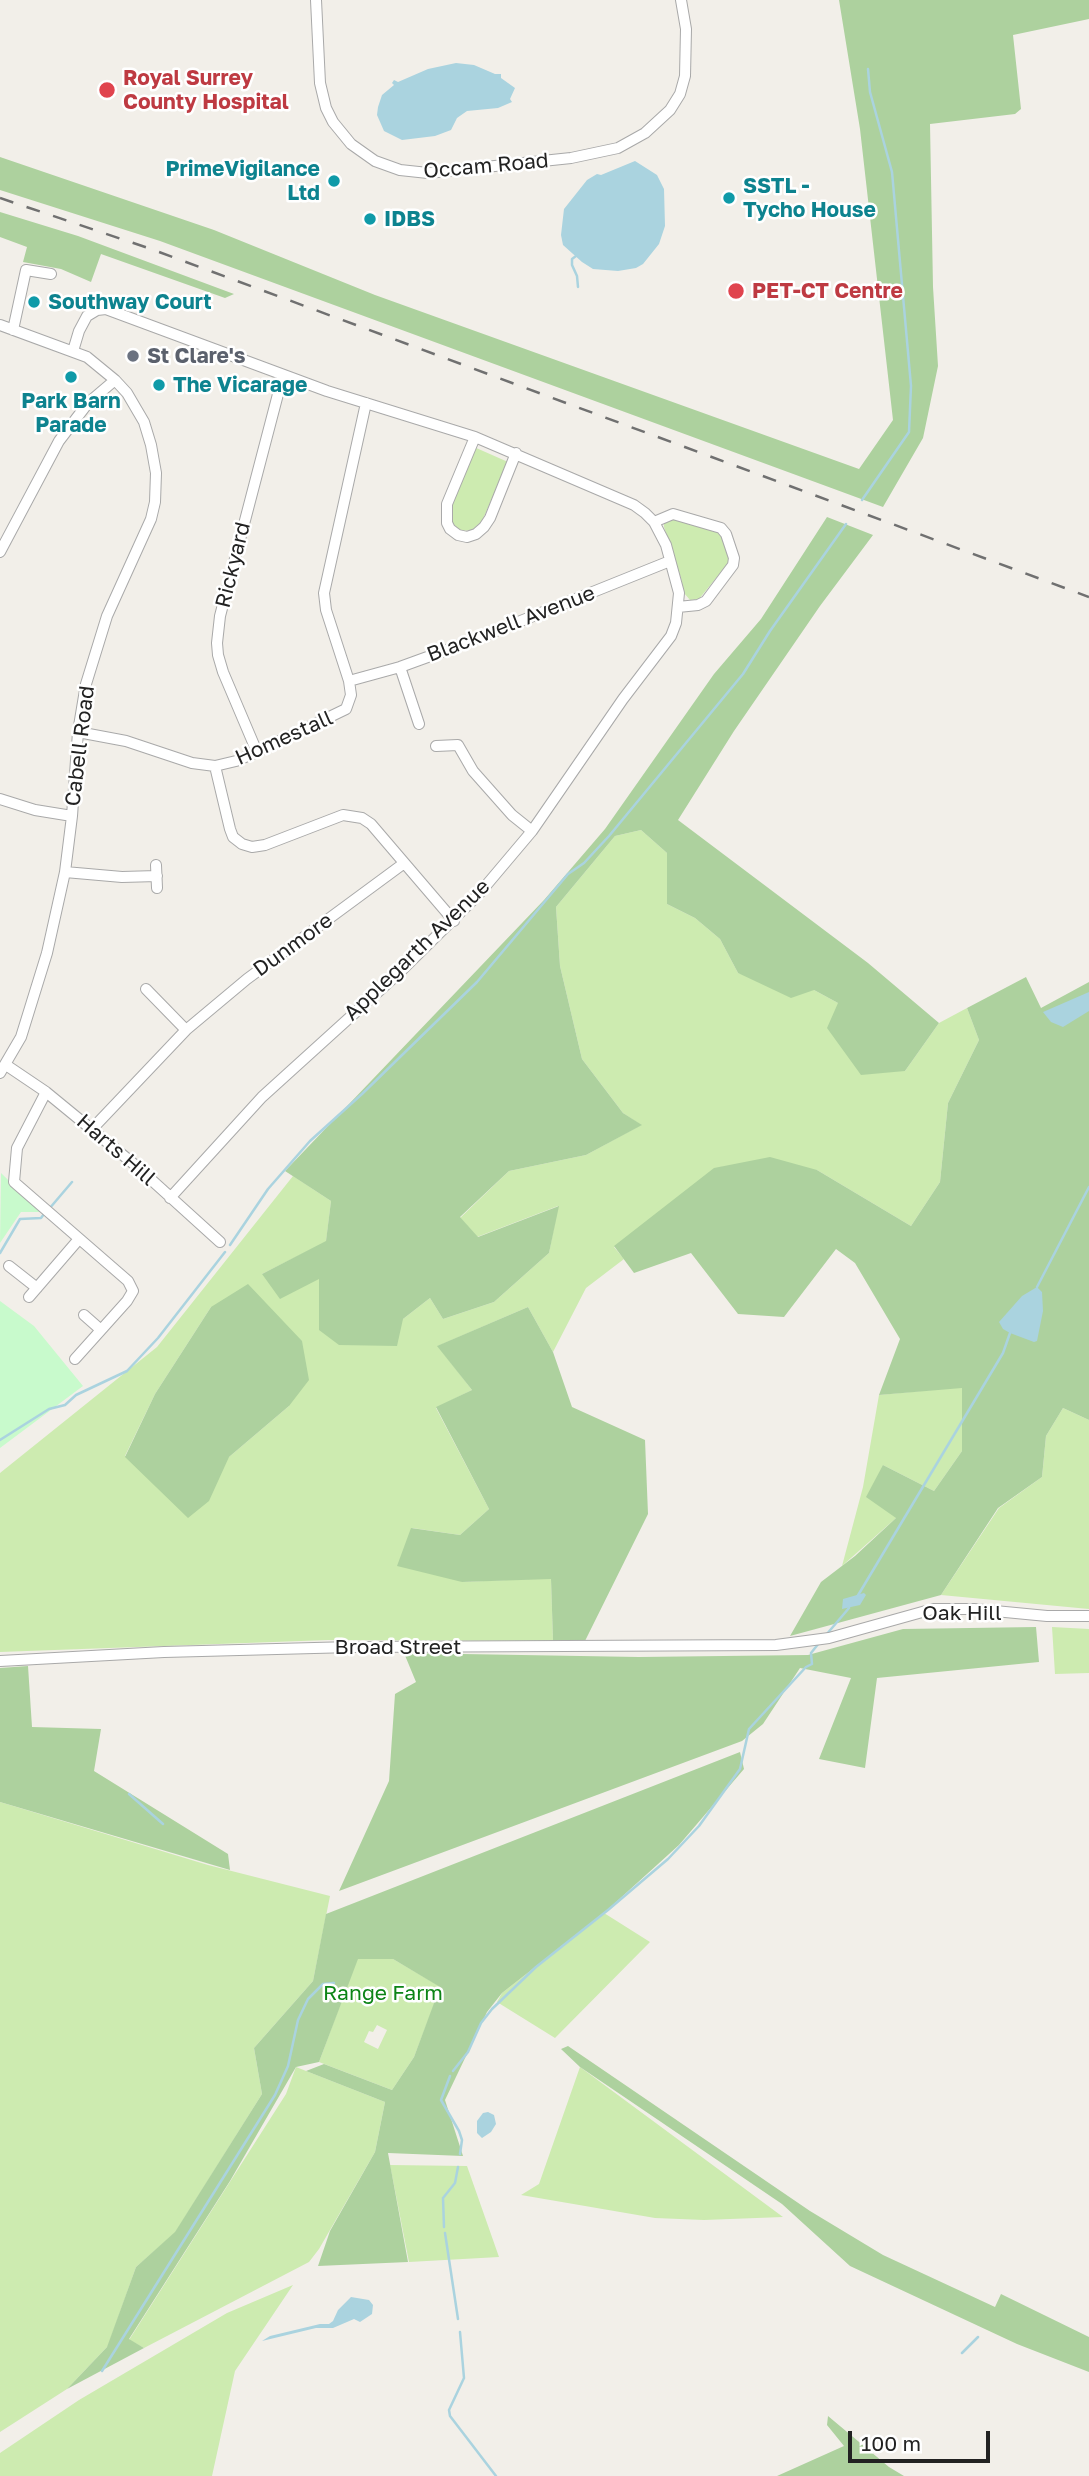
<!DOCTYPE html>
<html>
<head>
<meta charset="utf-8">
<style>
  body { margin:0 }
  #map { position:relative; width:1089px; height:2476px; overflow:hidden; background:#f2efe9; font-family:"Golos Text",sans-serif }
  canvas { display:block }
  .scale { position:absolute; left:848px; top:2431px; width:142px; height:32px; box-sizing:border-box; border:4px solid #222; border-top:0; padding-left:9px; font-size:21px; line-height:24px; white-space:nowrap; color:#222; -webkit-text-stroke:5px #fff; paint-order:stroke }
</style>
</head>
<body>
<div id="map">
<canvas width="1089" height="2476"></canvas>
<div class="scale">100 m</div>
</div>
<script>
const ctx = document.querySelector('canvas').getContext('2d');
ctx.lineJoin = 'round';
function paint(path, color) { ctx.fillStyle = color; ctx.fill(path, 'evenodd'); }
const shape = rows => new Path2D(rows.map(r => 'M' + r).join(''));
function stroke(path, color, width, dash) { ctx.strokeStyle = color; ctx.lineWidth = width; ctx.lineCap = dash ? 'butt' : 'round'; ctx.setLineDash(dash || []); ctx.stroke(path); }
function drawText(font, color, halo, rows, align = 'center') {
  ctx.font = font + ' "Golos Text",sans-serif'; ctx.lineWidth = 5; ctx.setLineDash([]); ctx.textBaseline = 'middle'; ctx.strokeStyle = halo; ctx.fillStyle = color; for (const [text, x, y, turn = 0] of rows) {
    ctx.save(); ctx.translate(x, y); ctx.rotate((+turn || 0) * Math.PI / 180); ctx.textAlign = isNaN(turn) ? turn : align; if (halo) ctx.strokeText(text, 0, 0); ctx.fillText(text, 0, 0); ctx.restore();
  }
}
paint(shape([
  [474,447,508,462,482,521,472,530,459,531,449,522,449,507],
  [671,517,718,532,723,536,729,562,699,599,690,600,684,593,681,578,664,527,664,523],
  [641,830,667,853,667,904,695,918,720,939,738,973,814,990,838,1003,905,1071,939,1023,967,1008,979,1040,948,1103,940,1182,911,1226,817,1170,614,1247,624,1259,586,1288,553,1352,528,1307,438,1346,472,1390,436,1408,489,1509,460,1535,412,1528,462,1582,551,1578,553,1641,328,1640,0,1652,0,1473,157,1347,293,1176,331,1201,326,1242,262,1274,319,1279,319,1330,403,1319,430,1298,443,1319,494,1302,549,1253,558,1206,477,1237,460,1218,509,1171,586,1155,641,1125,623,1113,582,1059,560,966,556,907,615,836],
  [211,1307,289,1406,229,1457,125,1456,155,1394],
  [962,1387,962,1451,934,1491,883,1465,896,1518,842,1566,863,1487,879,1395],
  [1063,1408,1089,1420,1089,1609,941,1595,999,1508,1042,1477,1046,1436],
  [1052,1627,1089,1629,1089,1673,1055,1674],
  [0,1802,208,1865,330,1896,313,1981,254,2048,262,2094,175,2233,136,2267,108,2346,67,2389,0,2432],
  [604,1913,650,1942,555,2038,497,2002,502,1993],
  [357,1959,393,1959,441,1987,414,2057,392,2090,319,2062],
  [377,2025,387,2030,378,2049,364,2042,369,2031,373,2032],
  [296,2067,385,2102,375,2152,319,2249,309,2262,144,2348,129,2340,286,2094],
  [580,2067,783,2217,704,2220,655,2218,521,2195,539,2184],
  [390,2165,467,2166,499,2257,409,2262],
  [293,2285,235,2371,212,2476,0,2476,0,2453,79,2400,227,2313]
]), '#cdebb0');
paint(shape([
  [839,0,1089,0,1089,19,1013,35,1021,109,1015,114,930,124,933,287,938,366,923,438,883,507,160,241,0,190,0,157,214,230,375,295,859,469,893,420,860,129],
  [0,212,78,236,234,294,225,298,101,254,91,282,61,269,23,262,27,247,0,237],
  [827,517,873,535,820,606,734,731,678,820,868,963,939,1023,905,1071,861,1075,827,1028,838,1003,814,990,791,998,738,973,720,939,695,918,667,904,667,853,641,830,615,836,556,907,560,966,582,1059,623,1113,642,1125,586,1155,509,1171,460,1217,478,1237,559,1206,549,1253,494,1302,443,1319,430,1298,403,1319,397,1346,339,1345,319,1330,319,1279,280,1299,262,1274,326,1241,331,1201,285,1171,544,900,605,829,714,674,761,619],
  [1026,977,1041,1008,1089,982,1089,1420,1063,1408,1046,1436,1042,1477,998,1508,941,1595,790,1636,821,1582,855,1556,896,1518,866,1497,883,1465,934,1491,962,1451,962,1388,879,1395,900,1339,855,1263,836,1249,784,1317,738,1314,691,1253,634,1273,614,1246,714,1168,770,1157,817,1170,911,1226,940,1182,948,1103,979,1040,967,1008],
  [248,1284,302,1341,309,1380,289,1406,229,1457,209,1501,188,1518,125,1457,155,1394,211,1307],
  [528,1307,553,1352,572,1407,645,1440,648,1514,585,1641,553,1641,551,1579,462,1582,397,1566,411,1528,460,1535,489,1509,436,1407,472,1390,437,1346],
  [1036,1627,1039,1662,877,1678,865,1768,819,1759,851,1678,800,1668,763,1724,742,1741,339,1891,389,1781,395,1694,416,1682,404,1653,639,1657,808,1655,903,1629],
  [28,1666,32,1727,101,1729,94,1771,228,1854,230,1870,0,1802,0,1668],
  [740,1752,744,1769,679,1845,604,1913,502,1993,487,2012,445,2100,463,2156,388,2153,408,2262,318,2266,330,2231,375,2152,385,2102,306,2071,324,2064,392,2090,414,2057,440,1987,393,1959,358,1959,319,2062,296,2067,230,2181,129,2339,144,2348,67,2389,107,2347,136,2267,175,2232,262,2094,254,2048,313,1981,326,1914],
  [568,2046,810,2211,883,2255,995,2307,1001,2294,1089,2337,1089,2372,1017,2344,850,2266,782,2204,580,2067,561,2049],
  [828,2416,889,2467,904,2476,777,2476,844,2446,827,2425]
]), '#add19e');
paint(shape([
  [1,1173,41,1212,21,1212,0,1243],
  [0,1301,34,1326,83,1386,0,1448]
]), '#c8facc');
paint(shape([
  [456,63,474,65,495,74,501,74,501,78,515,88,510,99,512,102,498,108,467,111,457,118,451,130,435,136,402,140,384,131,377,115,378,107,382,95,394,85,392,83,394,80,398,82,428,69],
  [635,161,657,175,664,189,665,226,659,244,643,264,636,268,618,271,593,269,582,262,563,245,561,235,564,209,587,180,597,174,601,175],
  [1089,992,1089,1011,1063,1027,1051,1022,1043,1012],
  [1037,1287,1042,1292,1043,1311,1037,1341,1034,1342,1010,1333,1003,1329,999,1322,1022,1296],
  [864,1593,866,1595,860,1605,842,1609,843,1599],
  [488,2112,494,2115,496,2124,491,2132,482,2138,477,2133,477,2121,483,2113],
  [351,2297,369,2300,373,2305,372,2314,360,2322,354,2319,333,2328,316,2328,262,2341,270,2336,320,2324,329,2324,333,2321,338,2310]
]), '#aad3df');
stroke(shape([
  [576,256,572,259,572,265,577,276,578,287],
  [862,500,909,432,911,386,892,172,870,92,868,69],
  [49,1209,72,1182],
  [230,1245,268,1189,310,1141,362,1094,477,982,568,874,584,863,609,836,743,674,770,631,846,524],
  [0,1253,20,1219,41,1218,44,1214],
  [1037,1287,1089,1187],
  [0,1440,49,1409,65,1405,76,1395,127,1371,158,1338,225,1252],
  [857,1597,1003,1353,1010,1333],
  [826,1635,849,1608],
  [129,1794,163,1824],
  [453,2071,468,2052,481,2023,492,2009,536,1967,608,1910,668,1859,699,1826,740,1769,749,1729,806,1667,812,1664,811,1653,819,1643],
  [450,2076,441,2100,459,2131,462,2140,460,2154],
  [444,2227,443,2198,455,2183,458,2167],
  [445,2233,458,2319],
  [460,2332,464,2378,449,2410,450,2416,496,2476],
  [962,2353,978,2337],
  [102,2371,275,2095,288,2066,298,2020,308,1999,323,1984,334,1983]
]), '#aad3df', 2.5);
const minor = shape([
  [316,0,320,83,326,108,333,122,351,144,375,161,400,170,428,173,571,158,618,148,645,133,670,110,680,94,685,76,686,29,681,0],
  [0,325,87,357,115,380,127,393,144,422,151,445,156,473,155,502,151,519,107,616,86,684,78,732,72,816,65,872,47,953,21,1037,0,1073],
  [13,330,26,270,51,274],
  [73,351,79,331,87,316,97,310,106,309,327,391,475,437,634,505,645,513,654,522,666,545,679,593,676,623,671,636,623,699,532,831,478,895,401,971,262,1097,170,1198],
  [475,437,447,504,447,523,450,529,458,535,467,537,476,534,484,527,490,518,516,453],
  [654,522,673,514,721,528,726,534,734,558,733,565,706,601,698,605,678,607],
  [0,552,59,441,88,403,115,380],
  [400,667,419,724],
  [349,681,400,667,466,643,670,561],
  [78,732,126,741,192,763,215,766,236,761,257,752,346,709,351,695,349,681,326,610,324,593,366,403],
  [436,746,458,745,473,771,512,815,532,831],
  [257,752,223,672,218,655,217,643,220,616,283,375],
  [215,766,230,829,233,837,242,844,252,847,265,845,343,815,362,818,371,824,454,921],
  [0,799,35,810,72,816],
  [156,865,157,888],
  [65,872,122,877,157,876],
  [146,989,186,1030],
  [6,1065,46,1092,135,1165,220,1242],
  [46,1092,17,1148,14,1182,128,1281,133,1291,127,1301,75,1359],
  [92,1129,186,1030,247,979,403,864],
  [9,1266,37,1288],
  [29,1297,79,1239],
  [84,1315,101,1330],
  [0,1661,164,1652,352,1647,776,1645,829,1638,933,1609,974,1609,1047,1616,1089,1616]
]);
stroke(minor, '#a9a9a9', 12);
stroke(minor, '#fff', 10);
stroke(shape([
  [0,198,151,249,1089,597]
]), '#707070', 2.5, [14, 14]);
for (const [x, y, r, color] of [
  [107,90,9,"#e0444e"],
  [334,181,7,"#0f9aa8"],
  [729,198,7,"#0f9aa8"],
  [370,219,7,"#0f9aa8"],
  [736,291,9,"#e0444e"],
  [34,302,7,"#0f9aa8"],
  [133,356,7,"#6b7280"],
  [71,377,7,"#0f9aa8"],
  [159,385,7,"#0f9aa8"]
]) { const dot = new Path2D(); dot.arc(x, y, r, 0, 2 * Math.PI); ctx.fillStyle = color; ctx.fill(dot); stroke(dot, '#fff', 2.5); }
drawText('bold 21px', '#be3a42', '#fff', [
  ["Royal Surrey",123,78],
  ["County Hospital",123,102],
  ["PET-CT Centre",752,291]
], 'left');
drawText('21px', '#222', '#fff', [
  ["Occam Road",486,166,-5],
  ["Rickyard",233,565,-76],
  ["Blackwell Avenue",511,624,-21],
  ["Homestall",284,738,-24],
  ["Cabell Road",80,746,-83],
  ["Dunmore",293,945,-36],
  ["Applegarth Avenue",417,950,-44],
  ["Harts Hill",116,1150,41],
  ["Oak Hill",962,1613],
  ["Broad Street",398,1647]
]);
drawText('bold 21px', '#0d838f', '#fff', [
  ["PrimeVigilance",320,169,"right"],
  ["Ltd",320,193,"right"],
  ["SSTL -",743,186],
  ["Tycho House",743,210],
  ["IDBS",384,219],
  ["Southway Court",48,302],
  ["The Vicarage",173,385],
  ["Park Barn",71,401,"center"],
  ["Parade",71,425,"center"]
], 'left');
drawText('bold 21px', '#5b616d', '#fff', [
  ["St Clare's",147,356]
], 'left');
drawText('21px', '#0c8416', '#fff', [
  ["Range Farm",383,1993]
]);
</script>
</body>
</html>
